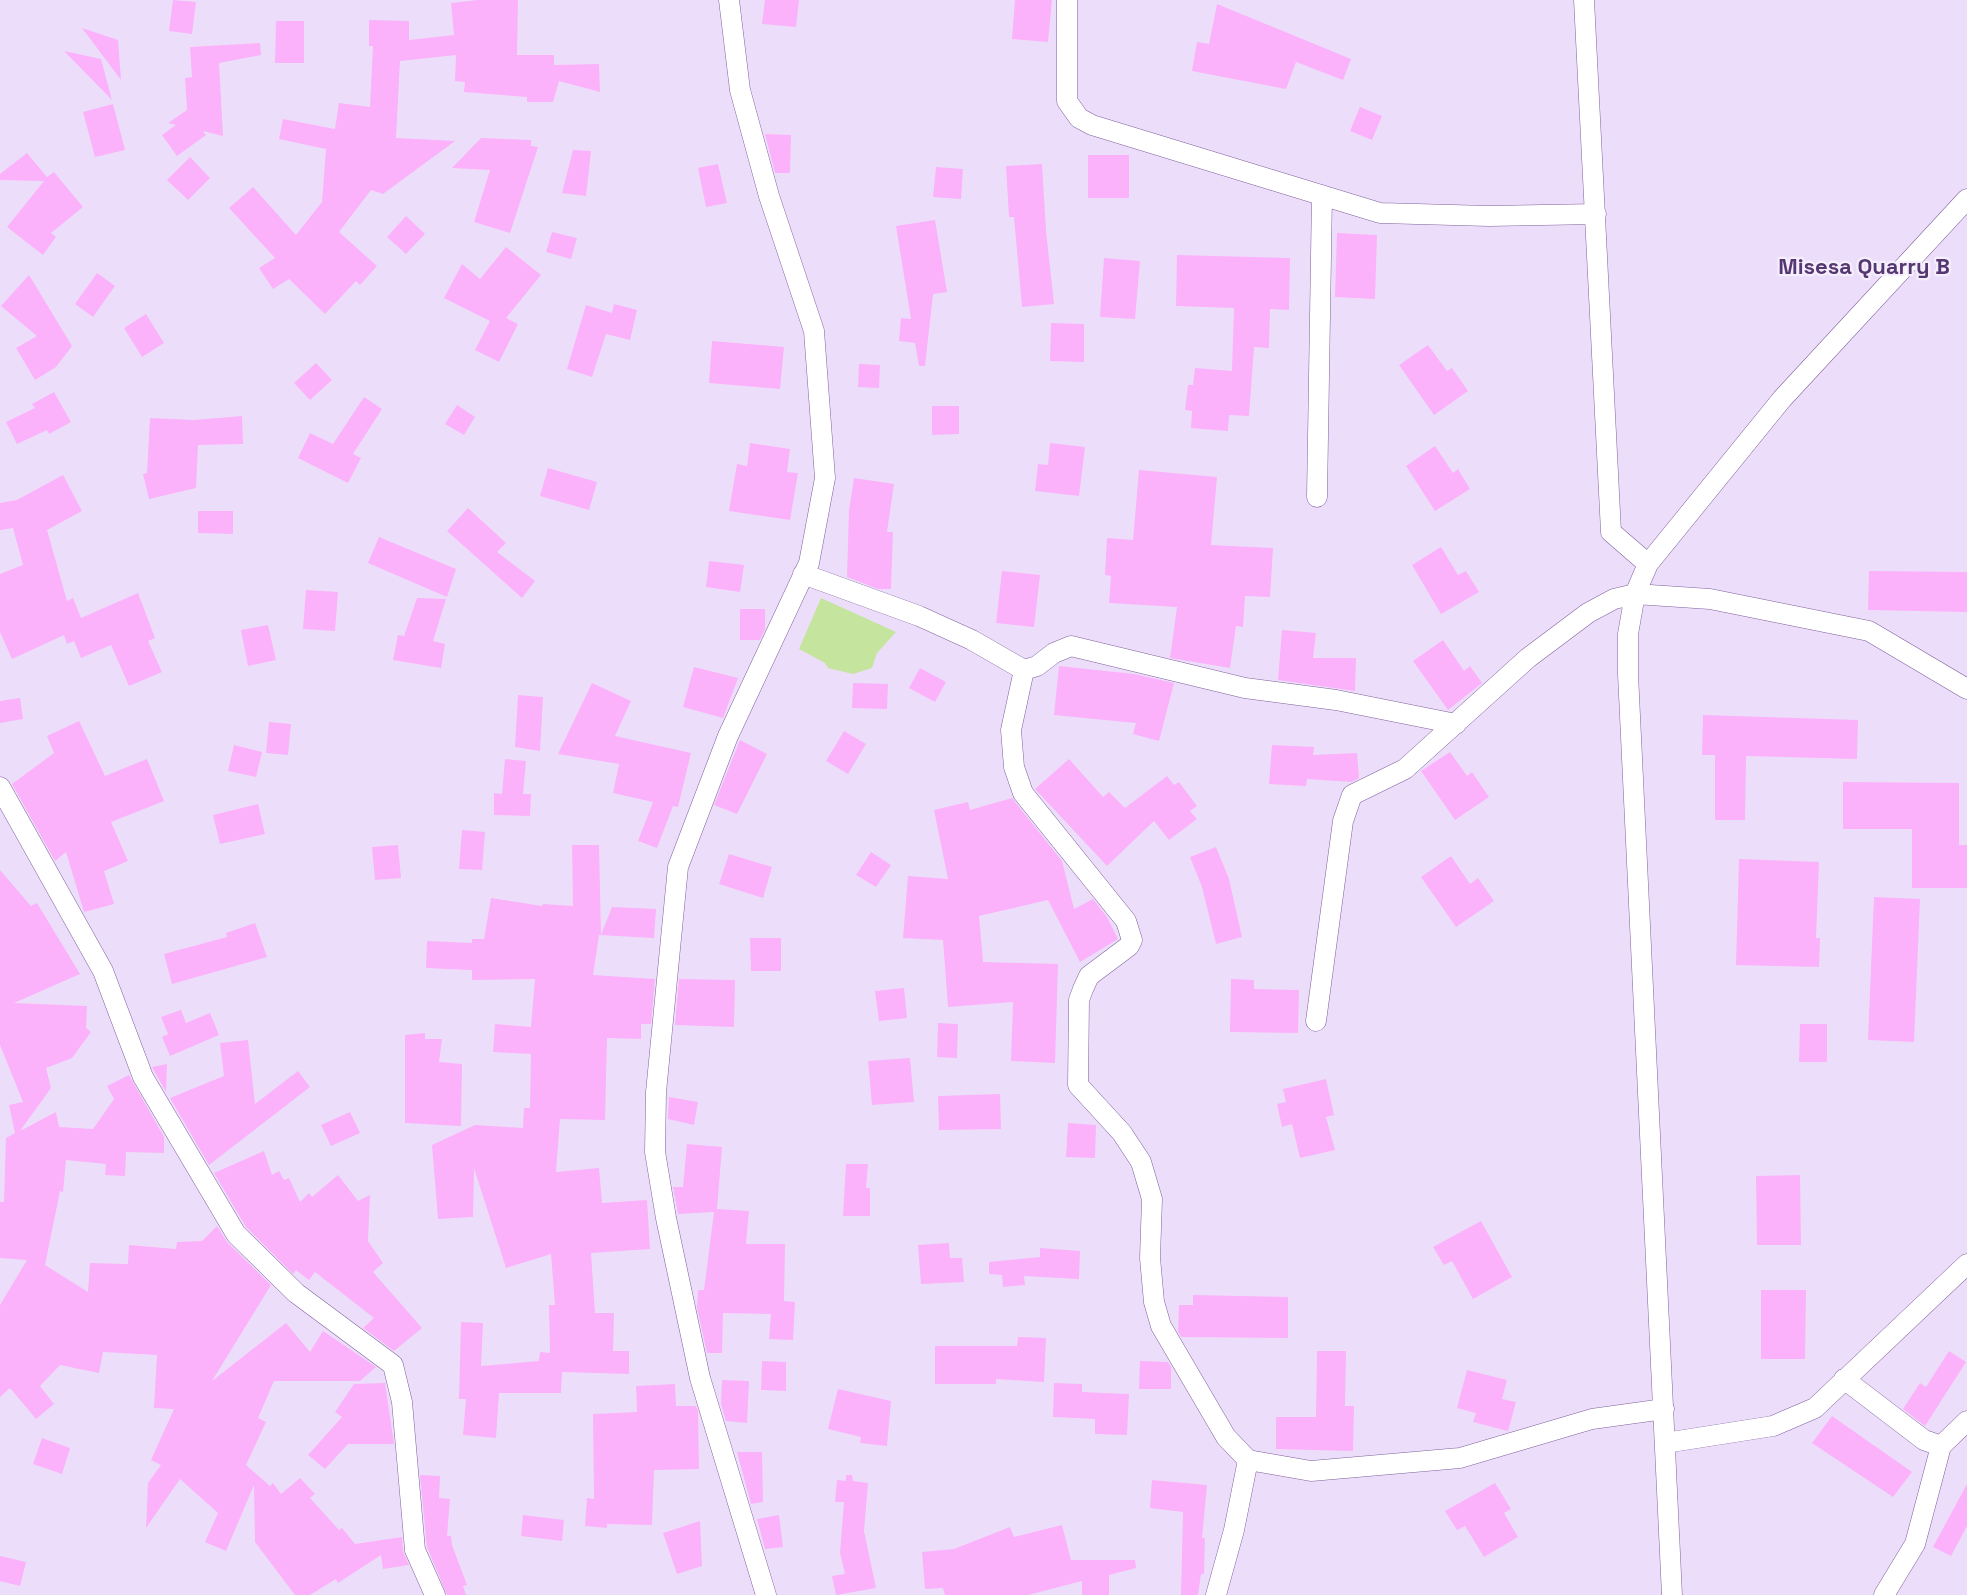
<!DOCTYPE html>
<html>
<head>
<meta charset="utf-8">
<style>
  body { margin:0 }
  canvas { display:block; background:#ecdefa }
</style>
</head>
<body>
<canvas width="1967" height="1595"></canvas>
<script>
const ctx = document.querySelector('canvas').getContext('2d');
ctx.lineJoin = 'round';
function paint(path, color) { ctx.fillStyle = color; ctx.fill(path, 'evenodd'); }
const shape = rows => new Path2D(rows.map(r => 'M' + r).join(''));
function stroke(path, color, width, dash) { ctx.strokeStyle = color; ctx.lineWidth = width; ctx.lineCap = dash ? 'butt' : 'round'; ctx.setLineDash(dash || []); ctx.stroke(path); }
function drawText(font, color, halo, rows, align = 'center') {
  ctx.font = font + ' "Space Grotesk",sans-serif'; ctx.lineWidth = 4.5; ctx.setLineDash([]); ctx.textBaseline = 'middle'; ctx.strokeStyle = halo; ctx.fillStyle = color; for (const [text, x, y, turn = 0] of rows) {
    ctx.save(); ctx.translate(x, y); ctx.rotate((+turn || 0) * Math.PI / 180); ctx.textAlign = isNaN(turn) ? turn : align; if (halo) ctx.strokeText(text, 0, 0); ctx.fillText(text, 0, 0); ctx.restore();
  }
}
paint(shape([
  [821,598,896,632,877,653,872,668,853,674,828,668,825,663,799,649]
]), '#c5e49d');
paint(shape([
  [173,0,196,2,192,34,169,31],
  [478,0,518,0,517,55,554,55,554,65,599,64,600,92,559,81,553,102,527,102,527,97,464,92,465,82,455,81,456,55,400,61,396,138,455,141,383,194,371,190,339,232,377,266,360,285,356,281,325,314,289,279,273,289,259,268,275,258,229,208,253,187,296,235,322,202,326,149,279,139,283,119,335,129,339,103,370,107,373,46,369,46,369,20,409,21,409,40,454,35,451,3],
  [765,0,799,0,796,27,762,24],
  [1015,0,1052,0,1048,42,1012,39],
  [1217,4,1351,59,1343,80,1296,62,1286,89,1192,71,1197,42,1209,44],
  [276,21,304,21,304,63,275,63],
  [82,28,118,40,121,80],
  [260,43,261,55,219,63,223,136,203,131,206,135,177,156,162,135,176,125,168,123,187,110,185,78,192,77,190,47],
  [64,51,101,59,112,100],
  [113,104,125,150,95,157,83,112],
  [1360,107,1382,116,1372,140,1350,131],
  [765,134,791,135,790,173,775,173],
  [481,138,531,140,531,146,538,147,510,233,474,222,490,170,452,168],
  [573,150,591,151,586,196,562,193],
  [27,153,47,177,54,172,83,207,51,233,56,237,43,255,7,227,44,181,0,180,0,174],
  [1088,155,1129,155,1129,198,1088,198],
  [190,157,210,178,188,200,167,180],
  [718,164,727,203,706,207,698,168],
  [1042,164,1046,231,1054,304,1022,307,1014,217,1009,217,1006,166],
  [936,167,963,169,961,199,933,197],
  [406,216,425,234,406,254,387,237],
  [935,220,947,292,933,294,925,366,919,366,915,343,899,341,901,318,911,319,896,226],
  [552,232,577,238,571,259,546,252],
  [1337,233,1377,235,1375,299,1335,297],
  [506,247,541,275,506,318,518,324,499,362,475,350,490,321,444,298,462,264,480,279],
  [1177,255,1290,258,1289,310,1270,309,1269,348,1254,347,1249,416,1229,415,1228,431,1191,428,1192,411,1185,410,1188,385,1193,385,1195,368,1232,371,1234,308,1176,306],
  [1104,258,1140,261,1135,319,1100,317],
  [97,273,115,286,93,317,75,304],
  [29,275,72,346,56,367,35,380,16,348,37,336,1,306],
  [614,304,637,310,630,340,606,334,592,377,567,369,586,305,612,313],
  [146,314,164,343,142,357,124,328],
  [1051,323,1084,324,1084,362,1050,361],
  [712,341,784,347,780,389,709,383],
  [1428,345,1447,371,1452,368,1468,391,1434,415,1399,365],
  [316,363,332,380,310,400,294,383],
  [859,364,880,365,879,388,858,387],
  [54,392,71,422,49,434,47,430,17,444,6,422,35,408,32,404],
  [364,397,382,409,353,454,361,458,348,483,298,458,310,433,333,444],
  [457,405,475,417,464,435,445,424],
  [932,406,959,406,959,434,932,435],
  [242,416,243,444,198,445,196,488,149,499,143,474,147,473,150,418,194,420],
  [750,443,790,449,787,472,798,473,790,520,729,511,737,464,747,466],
  [1050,443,1085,447,1079,496,1035,491,1038,464,1048,465],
  [1435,446,1453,473,1458,469,1470,489,1435,511,1406,466],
  [548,468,597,482,589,510,540,496],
  [1139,470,1217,477,1211,545,1273,548,1270,597,1245,596,1243,627,1236,626,1230,668,1170,658,1177,607,1109,603,1111,576,1105,575,1107,538,1133,540],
  [63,475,82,511,47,530,67,601,73,598,81,618,138,593,155,638,148,641,162,672,129,686,111,645,81,658,74,641,67,644,64,635,12,659,0,632,0,574,23,565,13,528,0,530,0,503,17,500],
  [854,478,894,484,887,532,893,532,891,589,878,589,847,577,849,510],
  [468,508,506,543,497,552,535,581,522,598,447,531],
  [198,511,233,511,233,534,198,533],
  [379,537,456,569,447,597,368,563],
  [1441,547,1458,575,1466,571,1479,592,1441,614,1412,565],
  [709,561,744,565,740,592,706,587],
  [1002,571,1040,575,1034,627,996,623],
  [1869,571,1967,572,1967,612,1868,610],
  [306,590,338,592,335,631,303,629],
  [417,598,446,599,433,641,445,644,441,668,393,660,398,635,404,636],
  [740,609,765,609,765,629,760,640,740,640],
  [268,625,276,660,248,666,241,630],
  [1282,630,1316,633,1313,658,1356,658,1355,691,1278,680],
  [1443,640,1464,671,1470,666,1482,683,1448,710,1413,661],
  [1059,666,1134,674,1174,683,1159,741,1133,734,1136,723,1054,715],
  [694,667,738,678,723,718,683,707],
  [920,668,946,682,935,702,909,688],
  [592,683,631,701,615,736,691,753,678,807,673,806,657,848,638,841,653,802,613,793,619,764,558,754],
  [853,683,888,684,887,709,852,708],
  [518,695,543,697,540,751,515,747],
  [20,698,23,719,0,723,0,701],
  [1703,715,1858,720,1857,759,1746,756,1745,820,1715,820,1715,755,1702,755],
  [79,721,105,776,147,759,164,801,111,822,128,861,104,871,114,904,84,912,66,852,55,861,12,784,54,753,47,736],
  [269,722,291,724,288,755,266,753],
  [844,731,866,744,848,774,826,761],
  [740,740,767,754,737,814,714,805],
  [234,745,262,752,256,777,228,771],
  [1272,745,1314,747,1313,755,1357,753,1359,778,1352,782,1307,779,1306,786,1269,784],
  [1450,752,1467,776,1472,772,1489,797,1455,820,1421,771],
  [505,759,526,761,523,794,531,794,530,816,494,815,494,793,502,794],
  [1069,759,1103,797,1109,792,1125,808,1167,776,1174,785,1179,782,1197,806,1190,811,1197,819,1169,840,1154,821,1107,866,1035,789],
  [1843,782,1959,783,1959,845,1967,845,1967,888,1912,888,1912,829,1843,829],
  [1012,798,1062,861,1074,909,1093,899,1107,917,1118,939,1080,962,1048,900,979,916,983,962,1058,964,1055,1063,1011,1061,1013,1002,948,1007,943,940,903,938,908,876,948,879,934,810,968,802,970,810],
  [258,804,265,834,220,844,213,815],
  [462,830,485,832,482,870,459,869],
  [398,845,401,878,375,880,372,847],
  [572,845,599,845,601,935,612,907,656,909,654,938,599,935,593,975,655,979,651,1024,641,1024,641,1039,607,1038,605,1120,560,1119,556,1172,599,1168,602,1203,647,1200,650,1249,591,1253,595,1313,614,1313,613,1351,629,1351,629,1374,562,1372,561,1393,499,1393,496,1438,463,1435,466,1399,459,1399,461,1322,483,1323,481,1366,539,1361,540,1352,550,1353,549,1305,555,1305,551,1254,506,1268,474,1168,473,1217,438,1219,432,1145,475,1125,523,1128,524,1108,530,1108,531,1054,493,1052,495,1024,531,1027,535,979,472,980,472,970,426,968,427,941,472,943,472,939,484,939,491,898,542,906,543,904,573,906],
  [1216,847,1229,879,1242,937,1216,944,1202,887,1190,857],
  [871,852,891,865,876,887,856,875],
  [729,854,772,867,763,898,719,884],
  [1451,856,1470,884,1478,878,1494,901,1456,927,1421,877],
  [1739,859,1819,862,1816,938,1820,938,1819,967,1736,965],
  [0,870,31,906,37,903,80,974,14,1003,87,1006,86,1028,91,1032,72,1058,46,1068,51,1088,20,1131,56,1112,59,1127,93,1129,114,1099,107,1086,129,1075,164,1137,164,1153,126,1152,125,1176,105,1175,106,1164,66,1160,63,1192,60,1191,45,1265,88,1292,90,1263,128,1264,129,1245,176,1249,177,1242,202,1241,217,1226,227,1242,271,1285,212,1381,286,1323,310,1352,323,1331,376,1367,360,1381,274,1381,258,1418,266,1422,246,1465,270,1486,273,1483,281,1494,300,1478,315,1494,310,1498,339,1530,342,1528,355,1544,402,1537,403,1551,409,1565,383,1569,381,1555,338,1583,336,1579,310,1595,295,1595,255,1542,254,1485,226,1551,205,1542,218,1513,180,1479,146,1528,148,1483,161,1465,151,1460,174,1409,154,1408,157,1355,103,1352,99,1373,60,1365,40,1386,54,1404,36,1419,10,1388,0,1397,0,1305,27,1260,0,1258,0,1202,4,1202,6,1138,15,1133,9,1105,23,1102,0,1045],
  [1874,897,1920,899,1914,1042,1868,1040],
  [255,923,267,957,172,984,164,954,227,937,226,933],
  [750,938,781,938,781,971,751,971],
  [679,979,735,980,734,1027,675,1025],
  [1231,979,1254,980,1254,989,1299,990,1298,1033,1230,1032],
  [904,988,907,1018,879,1021,875,991],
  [181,1010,186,1023,210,1013,219,1035,170,1056,162,1037,168,1034,161,1017],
  [938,1023,958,1024,957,1058,937,1057],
  [1800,1024,1827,1024,1827,1062,1799,1062],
  [425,1033,425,1039,442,1039,439,1062,462,1064,461,1126,405,1123,405,1035],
  [248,1040,255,1104,298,1071,310,1087,209,1165,170,1098,224,1076,220,1043],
  [910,1058,914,1102,872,1105,868,1061],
  [167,1064,166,1092,152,1067],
  [1326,1079,1334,1115,1326,1117,1335,1150,1300,1158,1292,1124,1282,1127,1277,1104,1286,1102,1283,1089],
  [1000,1094,1001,1129,939,1130,938,1096],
  [669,1097,698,1102,694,1125,668,1119],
  [350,1112,360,1133,331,1146,321,1125],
  [1068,1123,1096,1125,1095,1158,1066,1157],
  [687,1144,722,1147,717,1209,749,1211,746,1244,785,1244,784,1301,795,1302,793,1340,769,1339,771,1314,723,1313,722,1353,707,1353,697,1308,698,1290,704,1290,714,1212,678,1214,673,1187,683,1187],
  [264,1151,272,1175,279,1171,284,1180,289,1178,300,1202,309,1193,312,1197,338,1175,358,1201,370,1195,368,1241,383,1263,373,1272,422,1328,394,1351,363,1328,374,1318,315,1272,309,1280,296,1270,293,1274,246,1227,214,1173],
  [846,1164,868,1164,866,1188,870,1188,870,1216,843,1216],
  [1800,1175,1801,1245,1757,1245,1756,1176],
  [1481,1221,1512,1277,1473,1299,1452,1261,1444,1265,1433,1247],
  [949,1243,950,1258,962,1258,964,1282,921,1284,918,1245],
  [1040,1248,1080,1251,1079,1279,1024,1276,1025,1285,1003,1287,1002,1275,989,1274,989,1262,1040,1257],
  [1761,1290,1806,1290,1805,1359,1761,1359],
  [1193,1295,1288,1297,1288,1338,1181,1337,1178,1331,1179,1305,1193,1305],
  [1018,1337,1046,1338,1044,1382,996,1379,996,1384,935,1384,935,1346,1017,1346],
  [1317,1351,1346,1351,1345,1406,1354,1406,1353,1451,1276,1449,1276,1417,1316,1417],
  [1949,1351,1966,1362,1925,1426,1903,1409,1920,1383,1926,1387],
  [762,1361,786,1362,786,1391,761,1390],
  [1140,1361,1168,1362,1171,1367,1171,1389,1139,1389],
  [1467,1370,1507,1380,1502,1399,1516,1402,1508,1431,1473,1422,1476,1413,1457,1408],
  [722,1380,749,1381,747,1423,726,1421,721,1404],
  [385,1383,394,1444,348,1444,325,1469,308,1455,342,1417,335,1412,354,1384],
  [1054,1383,1082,1384,1082,1392,1129,1394,1127,1435,1095,1434,1095,1419,1053,1417],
  [675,1384,676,1406,696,1406,698,1411,699,1469,654,1470,652,1525,607,1524,607,1528,585,1526,587,1498,594,1499,593,1414,637,1412,636,1386],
  [838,1389,891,1401,887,1446,860,1443,861,1437,828,1429],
  [1832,1416,1912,1472,1893,1497,1812,1443],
  [42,1438,70,1448,62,1474,33,1464],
  [737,1452,762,1452,763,1502,751,1504],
  [420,1475,440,1476,439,1498,450,1499,447,1536,451,1536,452,1545,467,1585,463,1586,466,1595,447,1595,427,1547],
  [846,1475,852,1475,853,1481,868,1483,864,1531,876,1588,836,1595,832,1576,845,1574,840,1553,844,1502,835,1502,837,1480,846,1481],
  [1152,1480,1207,1485,1202,1538,1205,1538,1204,1574,1201,1574,1198,1595,1181,1595,1183,1512,1150,1508],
  [1495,1483,1511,1509,1504,1513,1518,1537,1484,1557,1465,1526,1457,1530,1445,1511],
  [1967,1484,1967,1526,1951,1556,1933,1547],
  [523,1515,564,1520,562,1541,521,1536],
  [779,1515,783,1547,765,1549,757,1519],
  [700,1521,702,1566,677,1574,663,1533],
  [1062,1525,1071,1560,1135,1560,1136,1568,1109,1575,1109,1595,1082,1595,1082,1581,1028,1595,945,1595,943,1588,925,1589,922,1552,954,1549,1010,1527,1014,1537],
  [0,1556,26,1562,20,1586,0,1581]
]), '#fbb2fa');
const minor = shape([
  [729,0,740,90,769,196,814,331,825,478,809,563,728,736,678,867,656,1092,655,1152,666,1218,700,1378,766,1595],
  [1067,0,1067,101,1079,118,1092,125,1380,213,1489,216,1596,214],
  [1584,0,1611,532,1648,564],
  [1317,497,1322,195],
  [803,574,919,616,972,640,1024,670,1037,666,1054,653,1071,646,1245,688,1336,700,1456,724],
  [1024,670,1011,730,1014,767,1023,793,1126,921,1132,940,1129,946,1089,976,1083,989,1079,1000,1078,1085,1122,1133,1141,1162,1152,1199,1150,1258,1154,1302,1161,1326,1226,1437,1248,1460,1311,1471,1460,1458,1592,1419,1664,1409],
  [0,787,103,971,143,1077,236,1234,296,1293,393,1365,402,1402,415,1550,435,1595],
  [1316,1021,1343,821,1352,795,1405,769,1528,658,1588,613,1614,599,1635,594,1710,599,1869,631,1967,689],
  [1844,1379,1924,1440,1941,1446],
  [1665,1443,1773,1426,1815,1408,1967,1264],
  [1216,1595,1234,1530,1248,1460],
  [1672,1595,1628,674,1628,634,1635,594,1648,564,1782,399,1967,199],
  [1884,1595,1915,1544,1941,1446,1967,1421]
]);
stroke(minor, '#80619e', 21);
stroke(minor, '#fff', 20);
drawText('bold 22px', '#563771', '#f5effd', [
  ["Misesa Quarry B",1864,268]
]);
</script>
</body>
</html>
